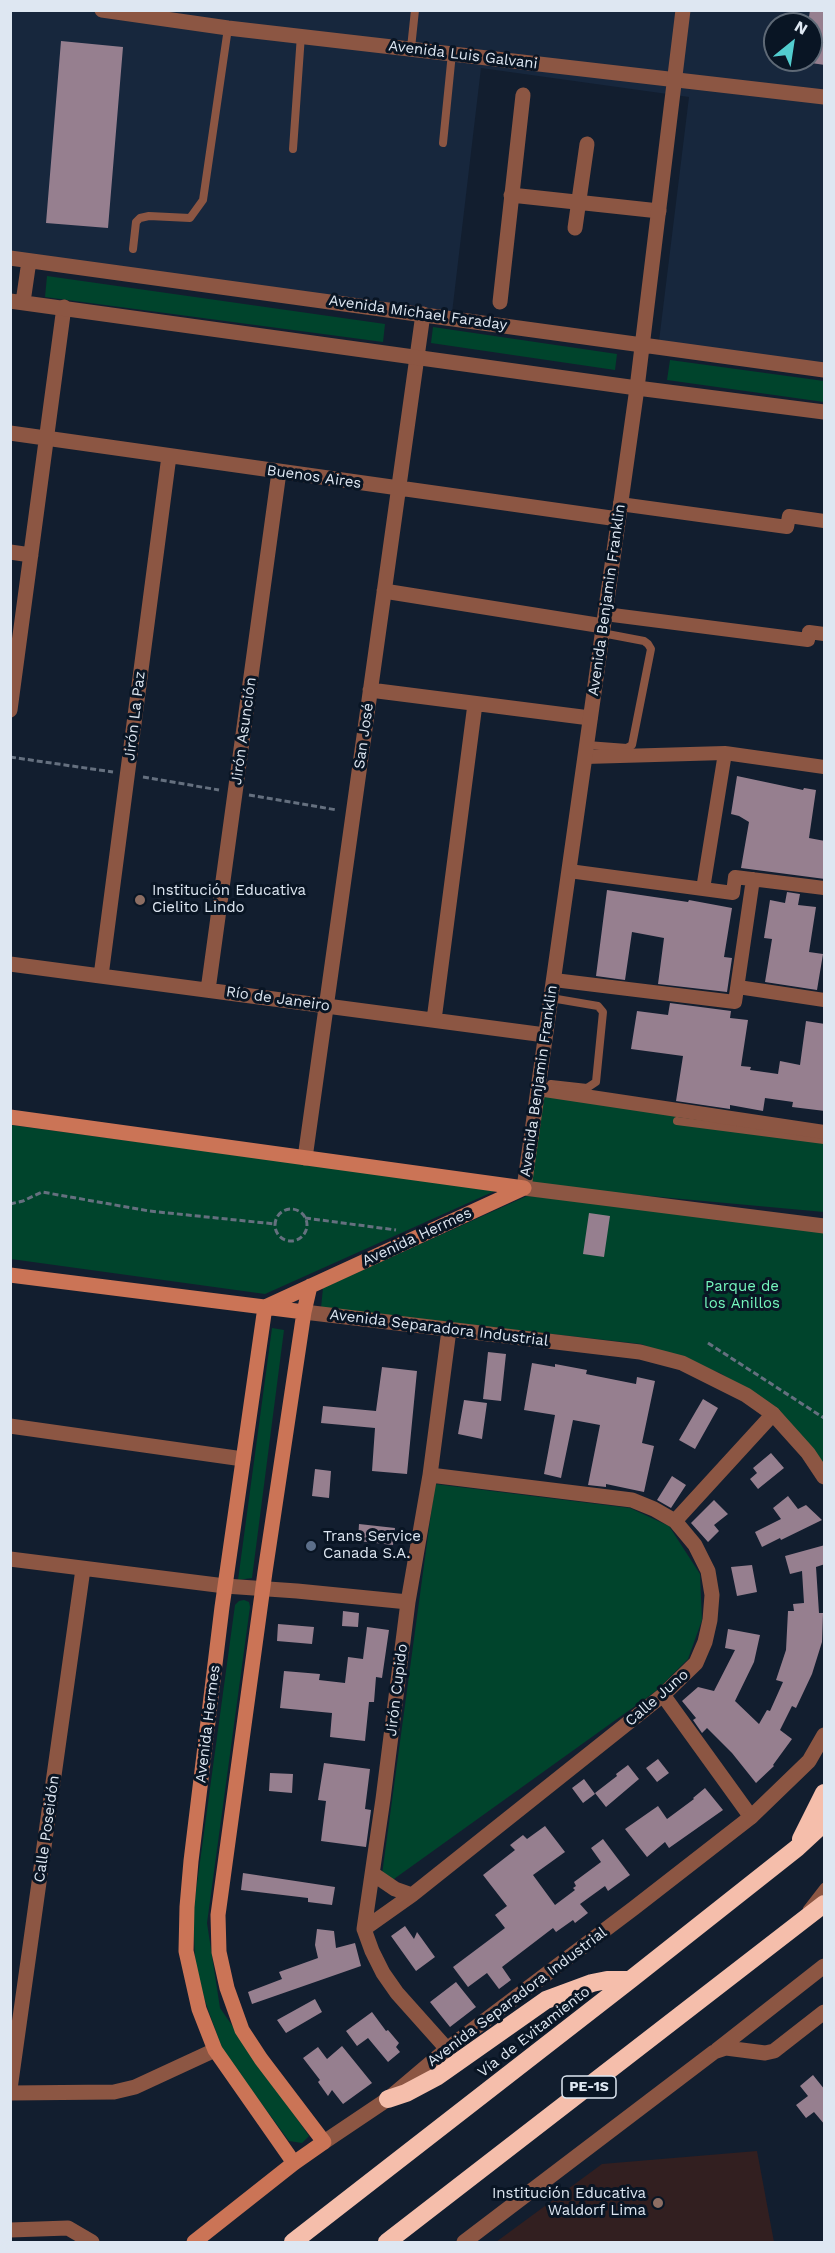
<!DOCTYPE html>
<html>
<head>
<meta charset="utf-8">
<style>
  body { margin:0 }
  #map { position:relative; width:835px; height:2253px; overflow:hidden; background:#121e2f; font-family:"Work Sans",sans-serif }
  canvas { display:block }
  .frame { position:absolute; inset:0; border:12px solid #dee7f2; pointer-events:none }
  .north { position:absolute; left:763px; top:12px; width:60px; height:60px; box-sizing:border-box; background:#091524; border:2px solid #5e6976; border-radius:50%; rotate:30deg; font-size:16px; font-weight:700; line-height:24px; text-align:center; color:#dee7f2 }
  .north::after { content:''; display:block; margin:auto; width:21px; height:27px; background:#52cdcf; clip-path:polygon(50% 0,100% 100%,50% 72%,0 100%) }
</style>
</head>
<body>
<div id="map">
<canvas width="835" height="2253"></canvas>
<div class="frame"></div>
<div class="north">N</div>
</div>
<script>
const ctx = document.querySelector('canvas').getContext('2d');
ctx.lineJoin = 'round';
function paint(path, color) { ctx.fillStyle = color; ctx.fill(path, 'evenodd'); }
const shape = rows => new Path2D(rows.map(r => 'M' + r).join(''));
function stroke(path, color, width, dash) { ctx.strokeStyle = color; ctx.lineWidth = width; ctx.lineCap = dash ? 'butt' : 'round'; ctx.setLineDash(dash || []); ctx.stroke(path); }
function drawText(font, color, halo, rows, align = 'center') {
  ctx.font = font + ' "Work Sans",sans-serif'; ctx.lineWidth = 6; ctx.setLineDash([]); ctx.textBaseline = 'middle'; ctx.strokeStyle = halo; ctx.fillStyle = color; for (const [text, x, y, turn = 0] of rows) {
    ctx.save(); ctx.translate(x, y); ctx.rotate((+turn || 0) * Math.PI / 180); ctx.textAlign = isNaN(turn) ? turn : align; if (halo) ctx.strokeText(text, 0, 0); ctx.fillText(text, 0, 0); ctx.restore();
  }
}
paint(shape([
  [11,11,824,11,824,364,659,341,689,97,481,68,452,313,11,253],
  [775,24,811,24,811,60,775,60]
]), '#17273d');
paint(shape([
  [757,2151,774,2242,496,2242,602,2164]
]), '#321f20');
paint(shape([
  [47,276,385,324,383,342,45,297],
  [433,327,617,354,615,370,431,343],
  [670,360,824,381,824,402,667,380],
  [542,1093,824,1134,824,1212,529,1185],
  [11,1125,497,1190,265,1294,11,1259],
  [527,1196,824,1223,824,1466,776,1409,720,1373,641,1344,321,1308,323,1288],
  [272,1328,284,1330,252,1578,238,1580],
  [435,1484,630,1508,669,1526,700,1574,702,1620,688,1659,656,1691,380,1889],
  [244,1600,249,1602,250,1607,207,1923,220,2008,309,2136,302,2143,289,2141,223,2051,205,2001,195,1961,193,1913,235,1605,239,1601]
]), '#00442c');
paint(shape([
  [810,10,825,10,825,65,811,63,811,24,808,24],
  [61,41,123,47,108,228,46,223],
  [737,776,803,790,804,788,816,790,809,838,825,841,825,879,741,868,749,822,739,816,731,814],
  [607,890,688,902,689,900,732,908,724,957,732,958,727,992,658,984,664,938,632,932,625,980,596,976],
  [787,892,800,894,798,905,816,907,809,952,823,954,817,990,765,982,772,939,764,938,770,900,785,903],
  [670,1003,731,1011,730,1018,748,1020,741,1066,751,1067,750,1070,778,1074,780,1061,800,1065,806,1021,825,1024,825,1111,792,1107,793,1102,765,1098,763,1111,730,1105,730,1109,676,1101,683,1056,631,1049,637,1011,668,1015],
  [589,1213,610,1216,604,1257,583,1254],
  [488,1352,506,1354,501,1401,483,1399],
  [532,1363,555,1367,555,1364,587,1370,586,1374,636,1384,637,1377,655,1381,642,1443,654,1446,644,1492,606,1484,606,1487,588,1485,600,1425,573,1420,561,1478,544,1474,555,1415,524,1410],
  [382,1367,417,1371,407,1474,372,1471,375,1428,321,1423,323,1406,376,1411],
  [703,1399,718,1408,695,1449,679,1440],
  [464,1400,487,1403,482,1439,458,1434],
  [771,1453,784,1468,758,1489,750,1479,757,1473,753,1468],
  [315,1469,331,1471,329,1498,312,1496],
  [672,1476,686,1485,671,1508,657,1500],
  [788,1496,798,1509,806,1505,822,1520,781,1540,780,1538,762,1547,755,1532,781,1519,773,1508],
  [714,1500,728,1514,714,1525,719,1531,708,1542,691,1523],
  [359,1524,395,1528,393,1545,358,1541],
  [825,1545,825,1564,816,1567,819,1613,823,1613,822,1642,812,1674,796,1708,792,1706,780,1730,792,1739,773,1765,774,1766,756,1783,732,1753,707,1728,702,1733,693,1720,696,1718,682,1701,698,1687,714,1691,735,1650,725,1648,728,1629,760,1635,754,1662,735,1701,759,1724,767,1710,770,1711,783,1682,776,1680,786,1650,788,1611,794,1611,793,1604,804,1603,802,1571,790,1574,785,1556],
  [752,1565,757,1592,737,1596,731,1567],
  [343,1611,359,1613,358,1627,342,1626],
  [278,1624,314,1627,312,1644,277,1641],
  [367,1627,389,1630,382,1678,376,1677,374,1702,369,1702,365,1741,330,1737,332,1713,280,1708,284,1671,320,1674,319,1680,345,1683,348,1657,363,1659],
  [658,1759,669,1773,657,1782,646,1768],
  [324,1763,370,1769,365,1809,371,1810,366,1847,321,1841,326,1801,318,1800],
  [628,1765,639,1779,606,1807,595,1793,617,1776,616,1774],
  [270,1773,293,1774,292,1793,269,1791],
  [584,1779,595,1794,583,1803,572,1788],
  [705,1788,723,1810,669,1848,665,1842,647,1857,625,1829,658,1806,667,1819,694,1799,693,1798],
  [545,1826,565,1852,533,1875,555,1905,575,1890,573,1888,576,1886,574,1882,601,1862,591,1848,603,1839,630,1875,608,1891,605,1886,580,1904,588,1913,575,1923,573,1920,556,1932,553,1928,502,1967,511,1980,499,1989,487,1973,468,1987,453,1967,505,1928,495,1915,507,1906,483,1875,515,1850,510,1845,523,1835,527,1839],
  [243,1873,335,1887,332,1905,308,1902,308,1898,241,1890],
  [405,1926,414,1939,417,1932,435,1957,416,1971,391,1936],
  [317,1929,334,1931,336,1948,355,1943,361,1966,252,2004,248,1992,282,1979,279,1972,318,1958,315,1945],
  [456,1982,476,2007,450,2027,430,2002],
  [315,1999,322,2012,286,2033,277,2020],
  [372,2012,386,2031,388,2030,399,2043,396,2047,400,2052,388,2062,368,2038,357,2046,346,2031],
  [342,2046,372,2083,343,2104,332,2090,328,2096,318,2082,320,2080,303,2058,318,2047,327,2059],
  [813,2075,825,2090,825,2125,814,2112,806,2118,796,2105,808,2096,800,2086]
]), '#967f8f');
stroke(shape([
  [10,757,113,772],
  [143,777,219,790],
  [249,795,337,810],
  [10,1204,23,1201,42,1192,149,1211,275,1224],
  '275 1225a16 16 0 1 1 32 0a16 16 0 1 1-32 0Z',
  [305,1218,396,1230],
  [708,1343,824,1418]
]), '#65707f', 3, [6, 3]);
stroke(shape([
  [411,48,415,10],
  [443,143,452,53],
  [293,149,301,35],
  [133,249,136,222,140,218,149,216,190,218,203,200,228,28],
  [587,745,627,748,632,745,651,649,648,644,644,641,602,633],
  [551,998,598,1006,603,1012,596,1082,587,1088,551,1084],
  [677,1121,824,1140],
  [807,1909,824,1887]
]), '#8c5643', 8);
stroke(shape([
  [620,504,787,527,789,516,824,521],
  [605,614,808,640,809,632,824,634],
  [585,757,725,753,824,767],
  [569,871,733,893,735,877,824,888],
  [703,889,725,753],
  [554,980,735,1002,753,879],
  [738,987,824,1000],
  [538,1089,824,1132]
]), '#8c5643', 14);
stroke(shape([
  [102,10,228,28,824,97],
  [511,195,659,211],
  [575,228,587,144],
  [500,302,523,95],
  [10,433,618,519],
  [10,552,31,555],
  [384,591,603,626],
  [370,690,590,718],
  [10,710,64,307],
  [10,964,545,1035],
  [101,976,169,456],
  [208,990,279,472],
  [434,1020,475,704],
  [305,1158,423,314],
  [10,1426,243,1459],
  [675,1521,773,1414],
  [10,1559,225,1586,297,1591,408,1602],
  [663,1695,751,1817],
  [373,1874,395,1889,412,1895],
  [364,1929,412,1895,663,1695,696,1663,705,1642,710,1620,712,1595,708,1571,695,1545,675,1521,654,1509,632,1500,430,1475],
  [447,2049,397,1993,383,1973,372,1951,364,1929,383,1799,408,1602,430,1475,449,1330],
  [717,2050,824,1966],
  [10,2089,83,1569],
  [10,2093,114,2092,135,2087,215,2050],
  [10,2230,68,2228,92,2242],
  [464,2242,714,2052,726,2048,765,2053,774,2051,824,2012]
]), '#8c5643', 15);
stroke(shape([
  [683,10,637,388,524,1188,824,1226],
  [10,258,824,370],
  [10,301,637,388,824,412],
  [23,302,29,261],
  [304,1312,640,1352,682,1363,746,1395,773,1414,808,1453,824,1477],
  [324,2142,388,2099,447,2049,634,1908,751,1817,809,1761,824,1735]
]), '#8c5643', 15);
stroke(shape([
  [10,1117,524,1188],
  [10,1275,304,1312],
  [265,1307,222,1607,191,1861,187,1907,186,1951,199,2009,215,2050,294,2163],
  [265,1307,524,1188],
  [194,2242,294,2163,324,2142,261,2059,242,2030,227,1988,219,1952,218,1915,265,1572,304,1312,310,1286]
]), '#cb7456', 15);
stroke(shape([
  [801,1839,824,1793],
  [388,2099,406,2093,438,2076,546,2000,592,1983,607,1980,630,1980],
  [293,2242,630,1980,797,1848,824,1823],
  [387,2242,824,1904]
]), '#f5beab', 18);
for (const [x, y, r, color] of [
  [140,900,6,"#8d6e63"],
  [311,1546,6,"#5c6f8a"],
  [658,2203,6,"#8d6e63"]
]) { const dot = new Path2D(); dot.arc(x, y, r, 0, 2 * Math.PI); ctx.fillStyle = color; ctx.fill(dot); stroke(dot, '#091524', 2); }
for (const [x, y, w] of [
  [589,2087,54]
]) { const box = new Path2D(); box.roundRect(x - w / 2, y - 11, w, 22, 4.5); ctx.fillStyle = '#091524'; ctx.fill(box); stroke(box, '#dee7f2', 1.5); }
drawText('bold 14px', '#dee7f2', null, [
  ["PE-1S",589,2087]
]);
drawText('15px', '#dee7f2', '#091524', [
  ["Avenida Luis Galvani",463,55,7],
  ["Avenida Michael Faraday",418,313,8],
  ["Buenos Aires",314,477,8],
  ["Avenida Benjamin Franklin",607,600,-82],
  ["Jirón La Paz",135,716,-83],
  ["Jirón Asunción",244,731,-82],
  ["San José",364,736,-82],
  ["Río de Janeiro",278,999,8],
  ["Avenida Benjamin Franklin",539,1081,-82],
  ["Avenida Hermes",417,1237,-25],
  ["Avenida Separadora Industrial",439,1328,7],
  ["Jirón Cupido",397,1690,-83],
  ["Calle Juno",657,1698,-41],
  ["Avenida Hermes",208,1724,-83],
  ["Calle Poseidón",47,1829,-82],
  ["Avenida Separadora Industrial",517,1997,-37],
  ["Vía de Evitamiento",534,2032,-38]
]);
drawText('15px', '#dee7f2', '#091524', [
  ["Institución Educativa",152,891],
  ["Cielito Lindo",152,908],
  ["Trans Service",323,1537],
  ["Canada S.A.",323,1554],
  ["Institución Educativa",646,2194,"right"],
  ["Waldorf Lima",646,2211,"right"]
], 'left');
drawText('15px', '#75f7bd', '#091524', [
  ["Parque de",742,1287],
  ["los Anillos",742,1304]
]);
</script>
</body>
</html>
